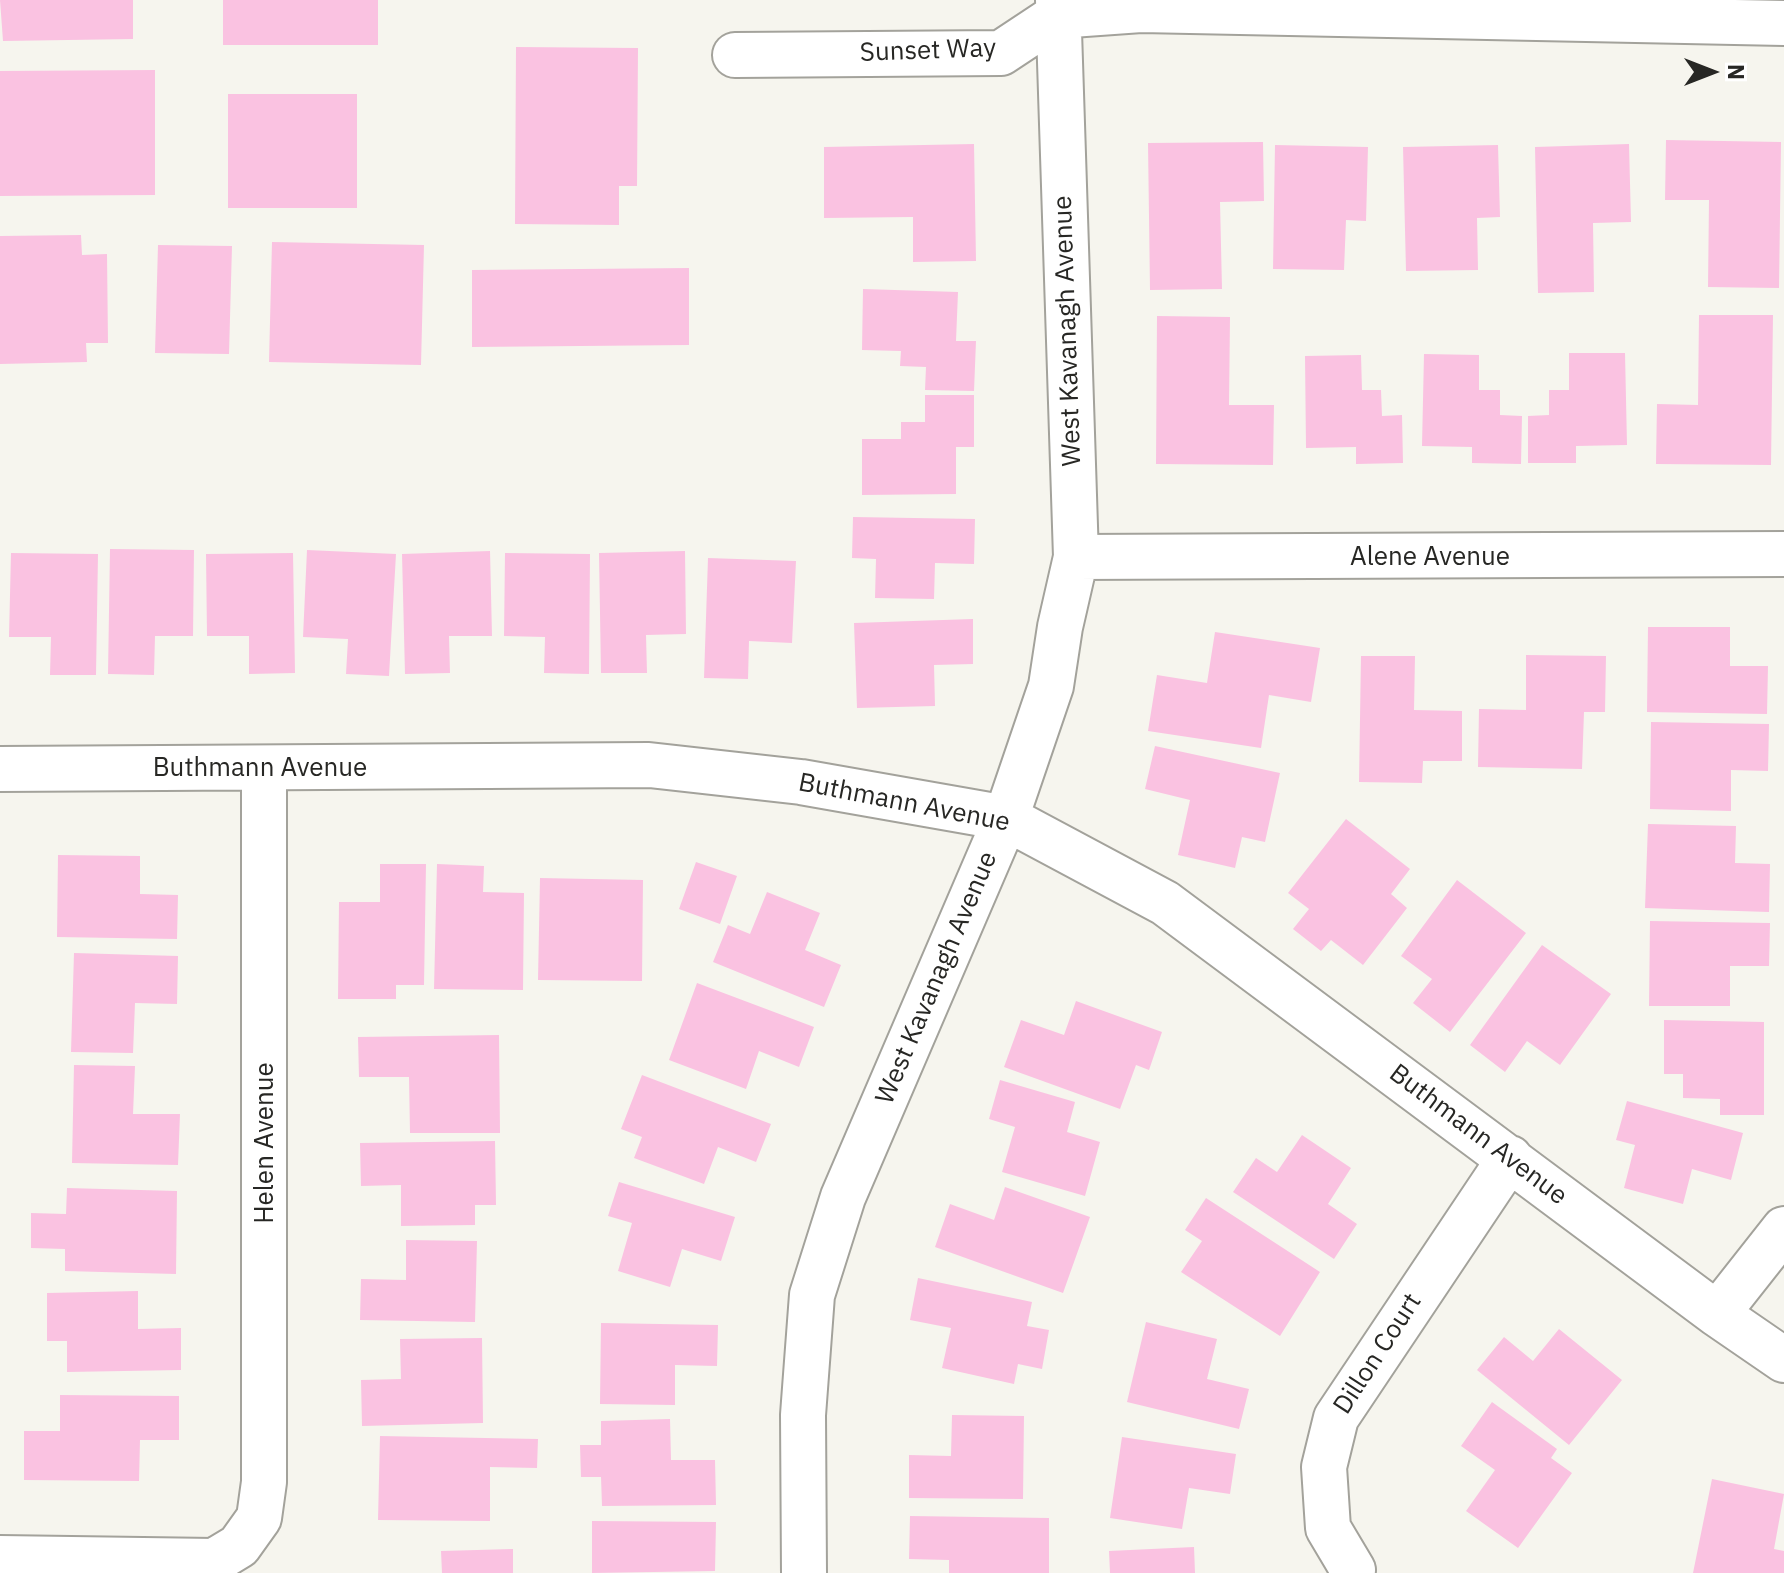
<!DOCTYPE html>
<html>
<head>
<meta charset="utf-8">
<style>
  body { margin:0 }
  #map { position:relative; width:1784px; height:1573px; overflow:hidden; background:#f6f5ee; font-family:"IBM Plex Sans",sans-serif }
  canvas { display:block }
  .north { position:absolute; left:1672px; top:32px; width:80px; height:80px; -webkit-text-stroke:6px #fff; paint-order:stroke; rotate:90deg; font-size:22px; font-weight:700; line-height:32px; text-align:center; color:#272724 }
  .north::after { content:''; display:block; margin:auto; width:28px; height:36px; background:#272724; clip-path:polygon(50% 0,100% 100%,50% 72%,0 100%) }
</style>
</head>
<body>
<div id="map">
<canvas width="1784" height="1573"></canvas>
<div class="north">N</div>
</div>
<script>
const ctx = document.querySelector('canvas').getContext('2d');
ctx.lineJoin = 'round';
function paint(path, color) { ctx.fillStyle = color; ctx.fill(path, 'evenodd'); }
const shape = rows => new Path2D(rows.map(r => 'M' + r).join(''));
function stroke(path, color, width, dash) { ctx.strokeStyle = color; ctx.lineWidth = width; ctx.lineCap = dash ? 'butt' : 'round'; ctx.setLineDash(dash || []); ctx.stroke(path); }
function drawText(font, color, halo, rows, align = 'center') {
  ctx.font = font + ' "IBM Plex Sans",sans-serif'; ctx.lineWidth = 6; ctx.setLineDash([]); ctx.textBaseline = 'middle'; ctx.strokeStyle = halo; ctx.fillStyle = color; for (const [text, x, y, turn = 0] of rows) {
    ctx.save(); ctx.translate(x, y); ctx.rotate((+turn || 0) * Math.PI / 180); ctx.textAlign = isNaN(turn) ? turn : align; if (halo) ctx.strokeText(text, 0, 0); ctx.fillText(text, 0, 0); ctx.restore();
  }
}
paint(shape([
  [0,0,133,0,133,39,3,41],
  [223,0,378,0,378,45,223,45],
  [516,47,638,48,637,186,619,186,619,225,515,224],
  [155,70,155,195,0,196,0,71],
  [228,94,357,94,357,208,228,208],
  [1666,140,1781,142,1779,288,1708,287,1709,200,1665,200],
  [1263,142,1264,201,1220,202,1222,289,1150,290,1148,143],
  [974,144,976,261,913,262,913,217,824,218,824,147],
  [1629,144,1631,222,1593,223,1594,292,1538,293,1535,147],
  [1275,145,1368,147,1366,221,1346,220,1344,270,1273,269],
  [1498,145,1500,217,1477,218,1478,270,1406,271,1403,147],
  [81,235,82,255,107,254,108,343,86,343,87,362,0,364,0,236],
  [272,242,424,245,421,365,269,362],
  [158,245,232,246,229,354,155,353],
  [689,268,689,345,472,347,472,270],
  [863,289,958,292,956,341,976,341,974,391,925,390,926,367,900,366,901,351,862,350],
  [1699,315,1773,315,1771,465,1656,464,1657,404,1698,405],
  [1157,316,1230,317,1229,405,1274,405,1273,465,1156,464],
  [1569,353,1625,353,1627,445,1576,446,1576,463,1528,463,1528,416,1549,415,1549,390,1569,390],
  [1424,354,1479,355,1479,390,1500,390,1500,415,1522,416,1521,464,1472,463,1472,447,1422,446],
  [1361,355,1362,390,1381,390,1382,416,1402,415,1403,463,1356,464,1356,447,1306,448,1305,356],
  [925,395,974,395,974,447,956,447,956,494,862,495,862,439,901,439,901,422,925,422],
  [853,517,975,519,974,564,935,563,934,599,875,598,876,559,852,558],
  [110,549,194,550,193,636,155,636,154,675,108,674],
  [307,550,396,554,389,676,346,674,348,639,303,637],
  [490,551,492,636,449,636,450,673,405,674,402,554],
  [685,551,686,634,646,635,647,673,601,673,599,553],
  [11,553,98,554,96,675,50,675,51,637,9,637],
  [293,553,295,673,249,674,249,636,207,636,206,554],
  [505,553,590,554,589,674,544,673,545,637,504,636],
  [708,558,796,561,792,643,749,641,748,679,704,678],
  [973,619,973,664,934,665,935,706,857,708,854,623],
  [1648,627,1730,627,1730,666,1768,666,1767,714,1647,712],
  [1215,632,1320,648,1311,702,1269,695,1261,748,1148,731,1157,675,1207,683],
  [1526,655,1606,656,1605,712,1584,712,1582,769,1478,767,1479,709,1526,710],
  [1361,656,1415,656,1414,710,1462,711,1462,761,1423,761,1422,783,1359,782],
  [1651,722,1769,724,1768,771,1731,770,1731,811,1650,809],
  [1155,746,1280,773,1265,842,1242,837,1235,868,1178,855,1190,800,1145,789],
  [1346,819,1410,869,1391,894,1407,908,1363,965,1331,940,1321,951,1293,929,1309,909,1288,893],
  [1648,824,1736,826,1735,863,1770,864,1769,912,1645,908],
  [58,855,140,856,140,894,178,895,177,939,57,937],
  [696,862,737,876,720,924,679,909],
  [380,864,426,864,424,985,396,985,396,999,338,999,339,902,380,902],
  [437,864,484,866,483,892,524,893,523,990,434,989],
  [540,878,643,880,642,981,538,980],
  [1457,880,1526,933,1450,1032,1413,1003,1432,979,1401,956],
  [767,892,820,913,805,950,841,965,824,1007,713,962,728,925,750,934],
  [1650,921,1770,923,1769,966,1730,966,1730,1006,1649,1006],
  [1542,945,1611,994,1560,1065,1527,1041,1505,1072,1470,1045],
  [74,953,178,956,177,1004,135,1003,133,1053,71,1052],
  [697,983,814,1027,799,1067,759,1051,746,1089,669,1060],
  [1076,1001,1162,1032,1149,1070,1136,1065,1120,1109,1004,1067,1021,1020,1064,1035],
  [1664,1020,1764,1022,1764,1115,1720,1115,1720,1099,1683,1098,1683,1074,1664,1074],
  [499,1035,500,1133,410,1133,409,1077,359,1077,358,1037],
  [74,1065,135,1066,133,1114,180,1114,178,1165,72,1163],
  [642,1075,771,1124,756,1162,718,1147,704,1184,634,1158,642,1137,621,1129],
  [1000,1080,1075,1102,1067,1132,1100,1142,1085,1196,1002,1172,1015,1127,989,1119],
  [1627,1101,1743,1133,1731,1180,1692,1169,1683,1204,1624,1188,1635,1145,1616,1140],
  [1302,1135,1351,1168,1328,1204,1357,1224,1334,1259,1233,1192,1256,1158,1277,1172],
  [495,1141,496,1205,475,1205,475,1225,401,1226,401,1185,361,1186,360,1143],
  [619,1182,735,1217,721,1261,682,1249,670,1287,618,1271,632,1223,608,1216],
  [1005,1187,1090,1217,1063,1293,935,1247,950,1204,994,1220],
  [67,1188,177,1191,176,1274,65,1271,65,1249,31,1248,31,1213,66,1214],
  [1206,1198,1320,1272,1280,1336,1181,1272,1202,1241,1185,1230],
  [406,1240,477,1241,475,1322,360,1320,361,1279,406,1280],
  [918,1278,1032,1302,1027,1326,1049,1330,1042,1369,1018,1364,1014,1384,942,1368,951,1328,910,1320],
  [138,1291,138,1329,181,1328,181,1370,67,1372,67,1341,47,1341,47,1293],
  [1146,1322,1217,1339,1207,1379,1249,1389,1239,1429,1127,1402],
  [601,1323,718,1325,717,1366,675,1365,675,1405,600,1404],
  [1559,1329,1622,1380,1569,1445,1477,1370,1504,1337,1533,1361],
  [482,1338,483,1423,362,1426,361,1380,401,1379,400,1339],
  [60,1395,179,1396,179,1440,140,1440,139,1481,24,1480,24,1431,60,1431],
  [1492,1402,1557,1449,1551,1458,1572,1473,1518,1548,1466,1511,1495,1470,1461,1446],
  [952,1415,1024,1416,1023,1499,909,1498,909,1455,951,1456],
  [670,1419,671,1460,715,1460,716,1505,602,1506,601,1477,581,1477,580,1445,601,1445,601,1421],
  [380,1436,538,1439,537,1468,490,1467,490,1521,378,1520],
  [1122,1437,1236,1454,1230,1494,1189,1488,1182,1529,1110,1518],
  [1712,1479,1784,1494,1774,1549,1784,1551,1784,1573,1693,1573],
  [910,1516,1049,1518,1049,1573,949,1573,949,1560,909,1559],
  [592,1521,716,1522,715,1571,592,1573],
  [1194,1547,1195,1573,1110,1573,1109,1551],
  [513,1549,513,1573,442,1573,441,1551]
]), '#fac2e1');
const minor = shape([
  [735,55,1001,53,1057,16,1141,10,1784,23],
  [1076,557,1784,554],
  [0,769,649,765,801,782,1006,818,1165,903,1717,1314,1784,1360],
  [1717,1314,1784,1229],
  [0,1558,214,1561,239,1546,259,1518,264,1482,264,768],
  [1353,1570,1328,1528,1324,1467,1336,1418,1510,1158],
  [804,1573,803,1415,812,1295,843,1197,1006,818,1051,686,1060,627,1076,557,1058,0]
]);
stroke(minor, '#a3a29b', 48);
stroke(minor, '#fff', 44);
drawText('26px', '#272724', '#fff', [
  ["Sunset Way",928,51,-2],
  ["West Kavanagh Avenue",1068,331,-92],
  ["Alene Avenue",1430,557],
  ["Buthmann Avenue",260,768],
  ["Buthmann Avenue",904,803,11],
  ["West Kavanagh Avenue",937,978,-67],
  ["Buthmann Avenue",1478,1135,37],
  ["Helen Avenue",265,1143,-90],
  ["Dillon Court",1378,1354,-57]
]);
</script>
</body>
</html>
